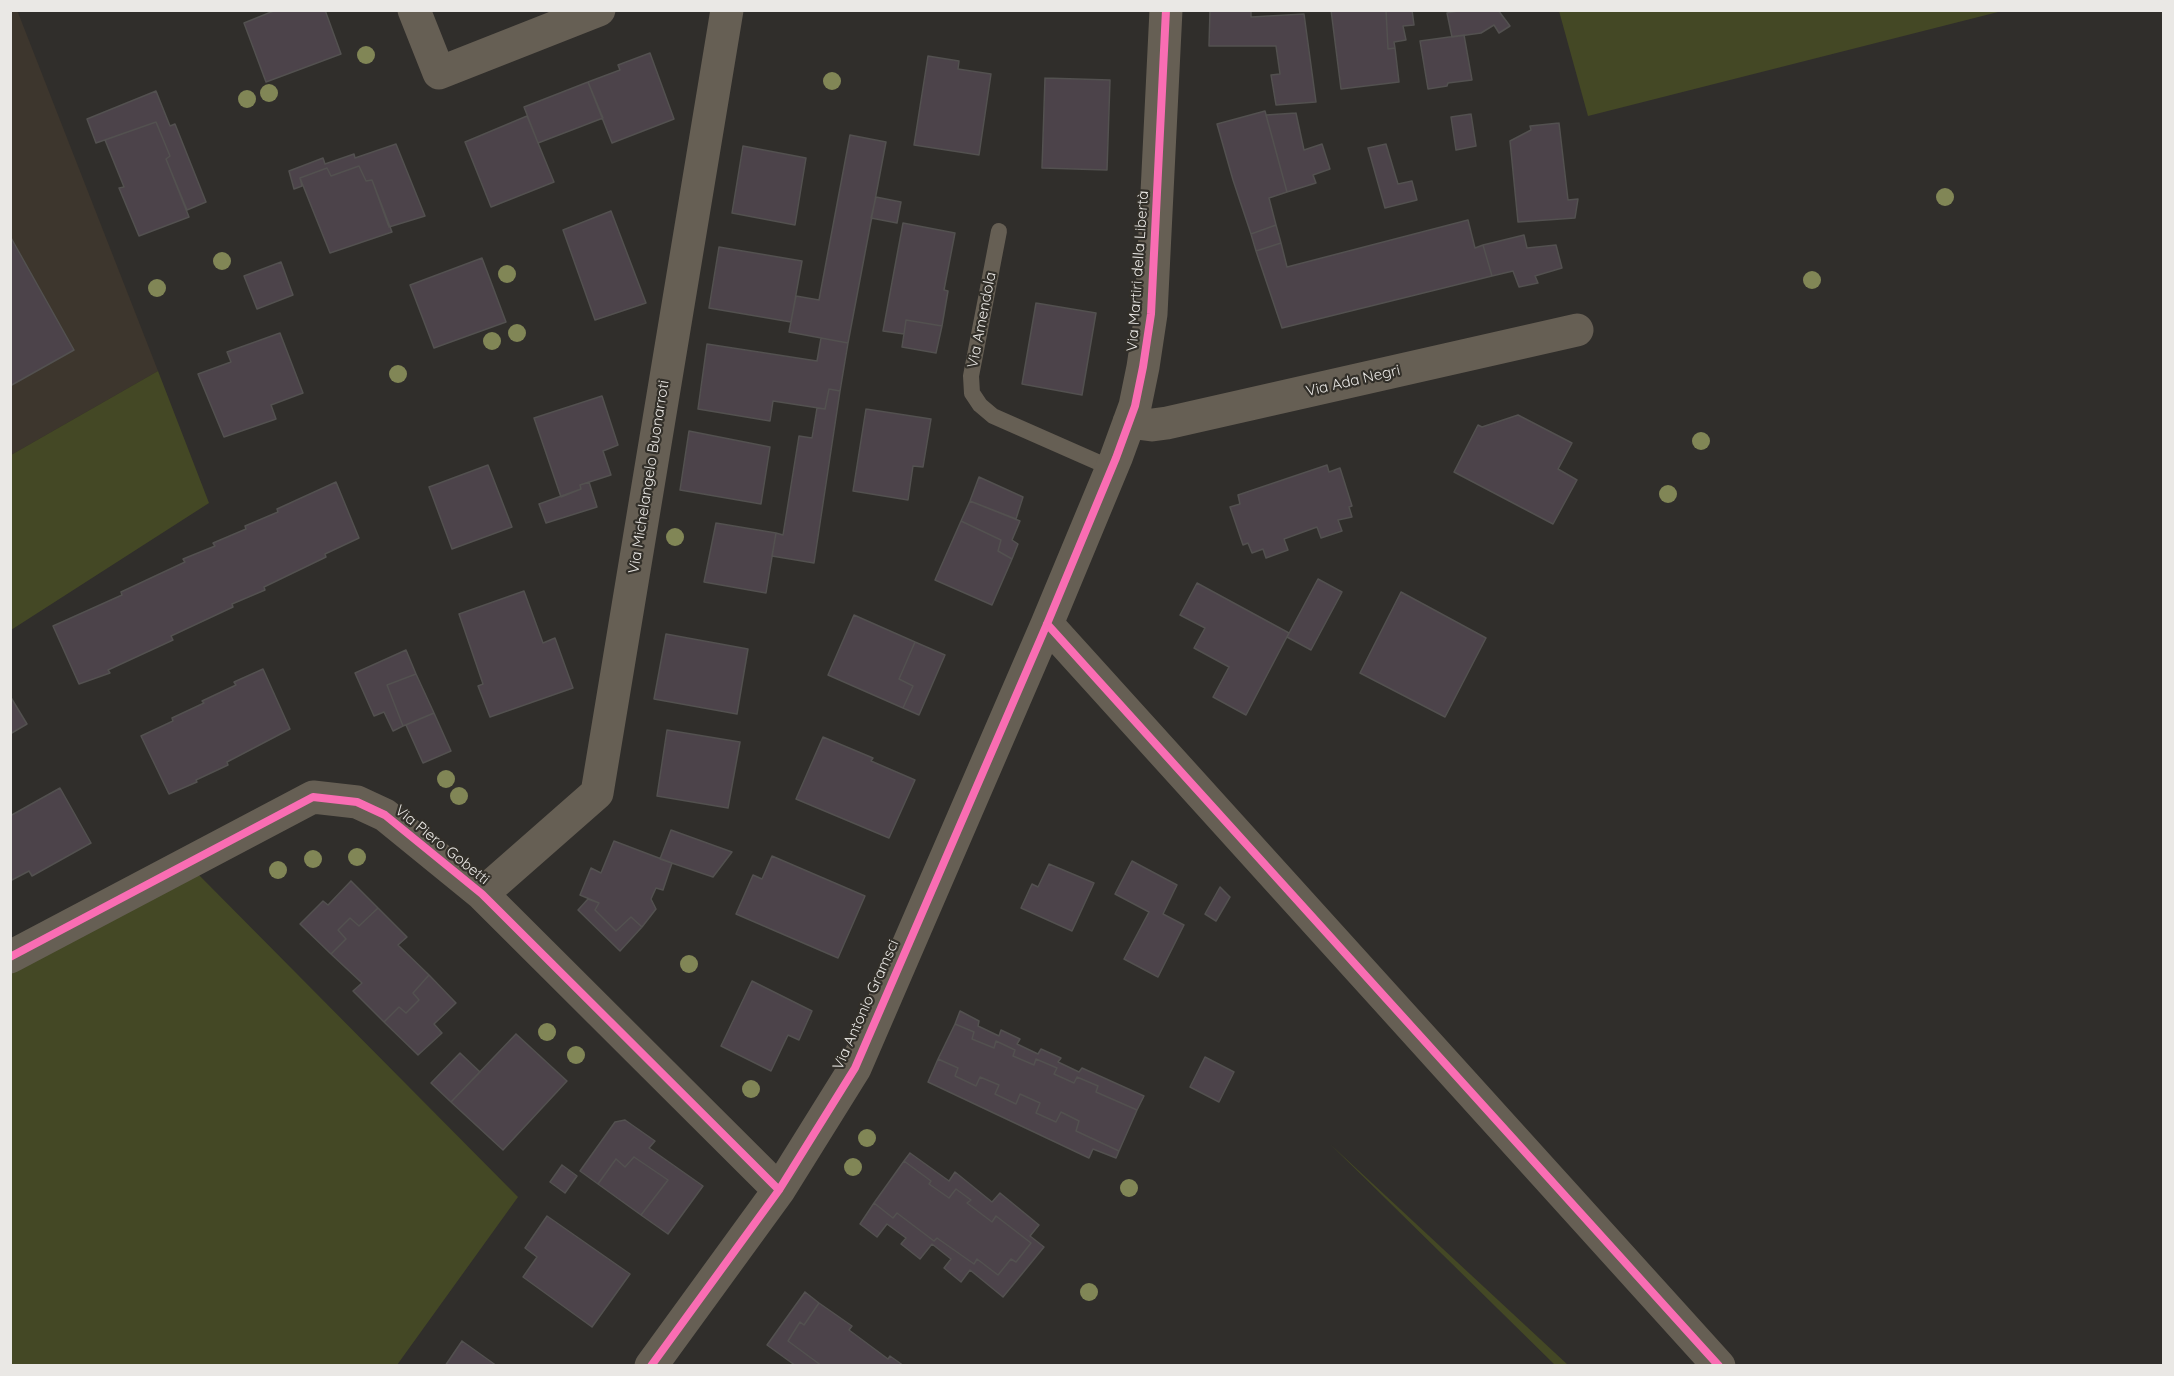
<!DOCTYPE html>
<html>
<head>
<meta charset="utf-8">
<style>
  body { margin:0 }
  #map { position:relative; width:2174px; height:1376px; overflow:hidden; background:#302e2b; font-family:Quicksand,sans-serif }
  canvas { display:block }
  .frame { position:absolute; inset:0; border:12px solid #eae8e5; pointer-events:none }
</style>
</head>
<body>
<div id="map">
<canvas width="2174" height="1376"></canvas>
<div class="frame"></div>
</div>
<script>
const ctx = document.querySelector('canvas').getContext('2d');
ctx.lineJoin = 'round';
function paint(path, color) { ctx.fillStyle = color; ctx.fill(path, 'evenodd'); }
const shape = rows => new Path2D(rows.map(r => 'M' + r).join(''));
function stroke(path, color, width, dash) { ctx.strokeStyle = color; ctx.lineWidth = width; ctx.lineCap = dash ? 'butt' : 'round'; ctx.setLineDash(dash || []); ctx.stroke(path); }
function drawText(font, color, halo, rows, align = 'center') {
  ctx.font = font + ' Quicksand,sans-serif'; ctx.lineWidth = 4.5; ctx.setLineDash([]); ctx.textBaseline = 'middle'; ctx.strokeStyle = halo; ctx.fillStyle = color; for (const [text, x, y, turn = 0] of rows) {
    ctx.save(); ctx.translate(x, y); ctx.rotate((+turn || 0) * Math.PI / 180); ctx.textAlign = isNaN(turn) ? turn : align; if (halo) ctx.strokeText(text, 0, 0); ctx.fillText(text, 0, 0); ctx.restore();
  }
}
paint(shape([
  [17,10,158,371,11,455,10,11]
]), '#3d362d');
paint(shape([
  [1559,11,1559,10,2002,11,1588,116],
  [158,371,209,503,11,630,11,455],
  [191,867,518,1197,397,1365,11,1366,11,965],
  [1330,1144,1568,1365,1555,1365]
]), '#444825');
const building = shape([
  [276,10,325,10,341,54,266,82,244,23,276,10],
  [1210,10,1251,10,1251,17,1304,14,1316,102,1276,105,1271,75,1280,74,1276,46,1209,46,1210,10],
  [1331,10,1386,10,1388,49,1395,48,1399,82,1341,89,1331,10],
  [1386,10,1412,10,1414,25,1403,26,1406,40,1394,42,1395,48,1388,49,1386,10],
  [1463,10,1498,10,1510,26,1499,33,1494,25,1481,33,1452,37,1447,13,1463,10],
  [1464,35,1472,80,1448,83,1447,86,1428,89,1420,41,1464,35],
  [650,53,674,119,612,143,588,82,620,70,618,65,650,53],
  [928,56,959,61,958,69,991,74,979,155,914,145,928,56],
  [1045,78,1110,80,1107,170,1042,168,1045,78],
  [588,82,603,118,538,143,524,107,588,82],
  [156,91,170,126,175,124,206,202,187,210,166,159,170,156,156,122,96,143,87,119,156,91],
  [1265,111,1287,192,1269,198,1276,225,1251,234,1233,180,1217,124,1265,111],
  [1296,113,1304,150,1322,144,1330,169,1313,175,1316,183,1287,192,1266,115,1296,113],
  [1471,114,1476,146,1456,150,1451,117,1471,114],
  [527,116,554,182,491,207,465,142,527,116],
  [156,122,170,156,166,159,189,217,139,236,119,188,124,187,105,140,156,122],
  [1559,123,1568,200,1578,199,1575,218,1518,222,1510,141,1531,130,1530,126,1559,123],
  [850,135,886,142,848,343,789,332,796,296,819,300,850,135],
  [396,144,425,216,389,227,372,180,366,181,359,166,331,176,327,168,300,178,302,186,294,189,289,171,323,158,325,164,354,154,355,158,396,144],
  [1386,144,1398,184,1412,181,1417,200,1385,208,1368,148,1386,144],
  [743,146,806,158,795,225,732,213,743,146],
  [359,166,366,181,372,180,392,232,330,253,300,178,327,168,331,176,359,166],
  [876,197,901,202,897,223,871,218,876,197],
  [611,211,646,303,595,320,563,230,611,211],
  [1468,220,1475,248,1483,245,1492,276,1282,328,1256,251,1281,243,1287,267,1468,220],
  [903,223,955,233,944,290,948,291,942,326,906,320,904,334,883,331,903,223],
  [1276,225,1281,243,1256,251,1251,234,1276,225],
  [1524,235,1527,248,1556,245,1562,268,1535,276,1538,283,1519,287,1513,271,1492,276,1483,245,1524,235],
  [10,236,74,350,10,386,10,236],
  [719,247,802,261,791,322,709,308,719,247],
  [482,258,506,322,434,348,410,285,482,258],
  [281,262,293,295,257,309,244,276,281,262],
  [1036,303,1096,313,1082,395,1022,384,1036,303],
  [906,320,942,326,936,353,902,347,906,320],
  [280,333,303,393,271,405,276,419,224,437,198,374,231,362,227,352,280,333],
  [821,338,848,343,840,391,829,389,825,409,773,401,770,421,698,409,707,344,817,361,821,338],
  [829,389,840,391,814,563,772,556,776,533,783,535,799,436,812,438,817,408,825,409,829,389],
  [602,396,618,445,603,451,611,475,580,485,581,489,561,497,534,418,602,396],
  [866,409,931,419,923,467,913,466,908,500,853,491,866,409],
  [1518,415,1572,443,1558,469,1577,480,1553,524,1454,472,1478,425,1482,427,1518,415],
  [689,431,770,447,761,504,680,490,689,431],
  [488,465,512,527,452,549,429,487,488,465],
  [1327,465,1329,472,1340,468,1352,506,1349,507,1352,517,1338,520,1342,531,1321,538,1317,527,1284,539,1288,550,1266,558,1263,549,1252,553,1248,543,1243,545,1230,507,1240,504,1238,495,1327,465],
  [979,477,1023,497,1016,519,970,501,979,477],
  [336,482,359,538,325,554,326,557,264,587,265,590,232,604,233,607,171,636,173,640,108,670,110,673,79,684,53,626,122,595,121,592,185,562,183,559,215,546,213,543,246,529,245,526,278,512,277,509,336,482],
  [589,482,597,507,546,523,539,504,581,489,580,485,589,482],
  [970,501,1020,521,1012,540,1018,544,1012,559,998,551,1001,540,961,521,970,501],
  [961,521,1001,540,998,551,1012,559,992,605,935,580,961,521],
  [716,523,776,533,766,593,704,582,716,523],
  [1318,579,1342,592,1311,650,1287,637,1318,579],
  [1197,583,1289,633,1246,715,1213,697,1229,667,1194,648,1205,628,1180,615,1197,583],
  [524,591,543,643,555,638,573,688,490,717,478,686,483,684,459,614,524,591],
  [1401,592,1486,638,1445,717,1360,673,1401,592],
  [854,615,915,642,899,679,913,686,903,708,828,675,854,615],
  [666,634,748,649,737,714,654,699,666,634],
  [915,642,945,655,919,715,903,708,913,686,899,679,915,642],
  [406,650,416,674,387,685,403,726,393,731,384,712,374,716,355,673,406,650],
  [263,669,290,729,227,762,228,765,196,780,197,782,169,794,141,736,173,721,172,718,204,703,202,701,236,685,234,682,263,669],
  [416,674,434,713,403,726,387,685,416,674],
  [10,696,27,724,10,734,10,696],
  [434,713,451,751,423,763,406,725,434,713],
  [667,730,740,742,728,808,657,796,667,730],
  [823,737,873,758,871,761,915,780,889,838,796,799,823,737],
  [60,788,91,843,32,876,29,871,10,881,10,816,60,788],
  [671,830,732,852,713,877,660,859,671,830],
  [614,841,672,863,663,890,656,888,651,899,656,909,642,927,631,917,616,931,595,910,599,903,580,895,591,868,601,873,614,841],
  [772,856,865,896,838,958,736,914,753,875,762,879,772,856],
  [1132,861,1177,885,1163,914,1184,925,1158,977,1124,959,1149,912,1115,894,1132,861],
  [1049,864,1094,883,1072,931,1021,908,1032,884,1038,887,1049,864],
  [351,881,378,908,359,926,350,918,338,930,346,939,331,954,300,924,323,901,328,905,351,881],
  [1220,887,1230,897,1216,921,1205,914,1220,887],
  [588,899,599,903,595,910,616,931,631,917,642,927,620,951,578,910,588,899],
  [378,908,407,937,398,945,429,975,413,993,419,1000,406,1013,399,1007,384,1022,353,991,362,983,331,954,346,939,338,930,350,918,359,926,378,908],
  [429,975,456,1003,434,1024,442,1033,418,1055,384,1022,399,1007,406,1013,419,1000,413,993,429,975],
  [752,981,812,1011,799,1040,788,1035,771,1071,721,1046,752,981],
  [960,1011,979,1021,978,1026,999,1036,1001,1030,1020,1039,1017,1044,1038,1054,1041,1049,1061,1058,1058,1062,1079,1072,1082,1068,1144,1096,1137,1110,1096,1092,1098,1086,1077,1077,1074,1083,1054,1074,1057,1068,1036,1059,1034,1065,1013,1056,1015,1050,996,1041,994,1048,972,1039,974,1032,955,1024,960,1011],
  [955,1024,974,1032,972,1039,994,1048,996,1041,1015,1050,1013,1056,1034,1065,1036,1059,1057,1068,1054,1074,1074,1083,1077,1077,1098,1086,1096,1092,1137,1110,1119,1151,1076,1131,1079,1121,1061,1112,1056,1122,1036,1113,1040,1103,1020,1094,1016,1104,995,1094,999,1085,980,1077,976,1086,955,1076,958,1068,938,1059,955,1024],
  [516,1034,567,1081,503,1150,451,1102,516,1034],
  [460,1053,480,1072,451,1102,431,1083,460,1053],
  [1205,1057,1234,1072,1219,1102,1190,1087,1205,1057],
  [938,1059,958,1068,955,1076,976,1086,980,1077,999,1085,995,1094,1016,1104,1020,1094,1040,1103,1036,1113,1056,1122,1061,1112,1079,1121,1076,1131,1119,1151,1116,1158,1093,1149,1089,1158,928,1082,938,1059],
  [625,1120,655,1141,649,1148,703,1186,668,1234,641,1215,668,1180,634,1157,625,1167,616,1159,598,1184,580,1171,615,1122,625,1120],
  [910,1153,949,1181,955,1172,992,1202,1000,1193,1039,1225,1030,1236,1044,1247,1003,1297,970,1270,961,1282,944,1268,951,1259,932,1244,920,1259,901,1244,906,1238,887,1224,877,1237,860,1224,874,1203,893,1218,897,1213,934,1241,937,1238,974,1264,977,1259,998,1275,1011,1259,1016,1262,1031,1243,996,1216,992,1222,967,1203,971,1200,956,1189,949,1198,929,1184,931,1181,904,1161,910,1153],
  [634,1157,668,1180,641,1215,598,1184,616,1159,625,1167,634,1157],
  [904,1161,931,1181,929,1184,949,1198,956,1189,971,1200,967,1203,992,1222,996,1216,1031,1243,1016,1262,1011,1259,998,1275,977,1259,974,1264,937,1238,934,1241,897,1213,893,1218,874,1203,904,1161],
  [562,1165,577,1176,565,1193,550,1182,562,1165],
  [547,1216,630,1274,592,1327,523,1277,537,1257,525,1248,547,1216],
  [805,1292,819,1303,804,1325,800,1322,788,1341,822,1366,796,1366,767,1345,805,1292],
  [819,1303,852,1326,849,1330,888,1359,890,1356,904,1366,822,1366,788,1341,800,1322,804,1325,819,1303],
  [462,1341,497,1366,445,1366,462,1341]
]);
paint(building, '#4c434a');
stroke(building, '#535150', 1.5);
stroke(shape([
  [999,231,971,376,972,393,980,405,993,416,1111,468]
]), '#665f54', 16);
stroke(shape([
  [414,10,439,73,599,10],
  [1129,422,1152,425,1167,423,1577,330],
  [1047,624,1719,1366],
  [482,894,597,793,727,10],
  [10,957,313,797,357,802,385,815,482,894,779,1190],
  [651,1366,779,1190,855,1068,1047,624,1116,458,1135,406,1143,367,1151,314,1166,10]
]), '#665f54', 33);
stroke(shape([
  [1047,624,1719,1366],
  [10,957,313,797,357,802,385,815,482,894,779,1190],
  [651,1366,779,1190,855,1068,1047,624,1116,458,1135,406,1143,367,1151,314,1166,10]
]), '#f96db3', 8);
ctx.fillStyle = '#818656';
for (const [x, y] of [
  [366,55],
  [832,81],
  [269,93],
  [247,99],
  [1945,197],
  [222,261],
  [507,274],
  [1812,280],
  [157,288],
  [517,333],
  [492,341],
  [398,374],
  [1701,441],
  [1668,494],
  [675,537],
  [446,779],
  [459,796],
  [357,857],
  [313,859],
  [278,870],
  [689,964],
  [547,1032],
  [576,1055],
  [751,1089],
  [867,1138],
  [853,1167],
  [1129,1188],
  [1089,1292]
]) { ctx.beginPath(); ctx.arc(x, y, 9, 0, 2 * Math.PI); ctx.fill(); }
drawText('15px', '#eae8e5', '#322f29', [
  ["Via Martiri della Libertà",1138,271,-86],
  ["Via Amendola",982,320,-79],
  ["Via Ada Negri",1353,381,-13],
  ["Via Michelangelo Buonarroti",649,477,-81],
  ["Via Piero Gobetti",442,845,39],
  ["Via Antonio Gramsci",866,1005,-66]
]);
</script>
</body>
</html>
